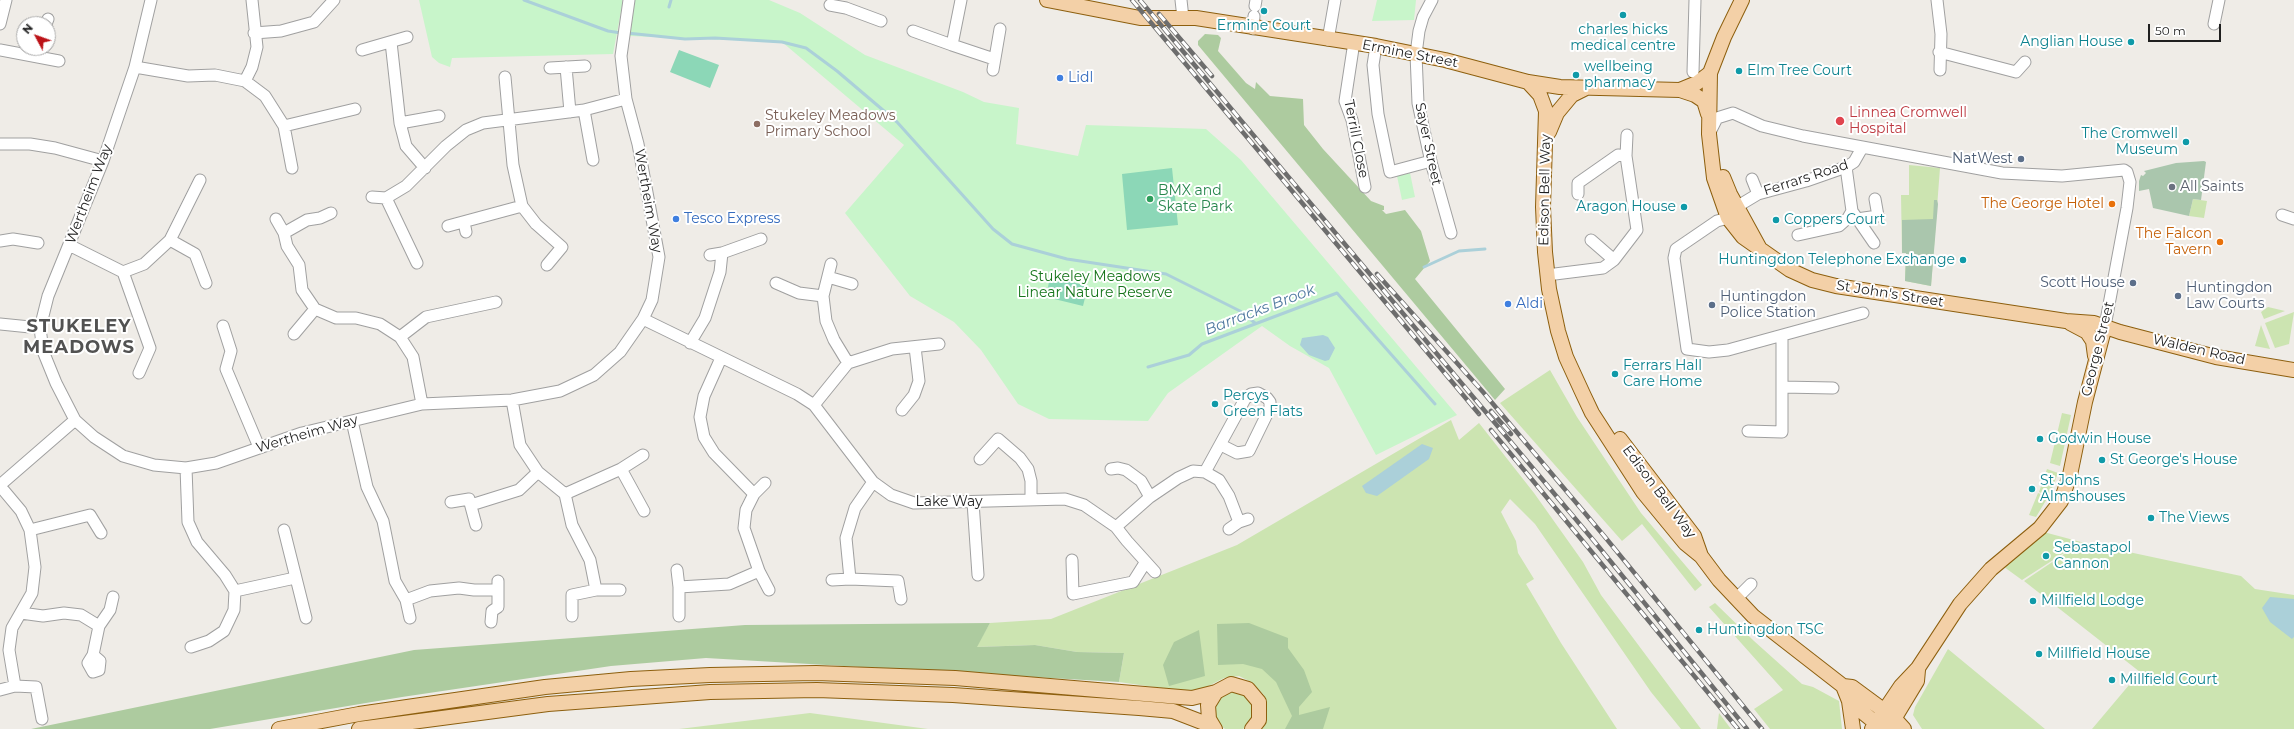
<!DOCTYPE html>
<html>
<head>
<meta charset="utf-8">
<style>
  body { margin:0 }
  #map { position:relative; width:2294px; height:729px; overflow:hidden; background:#efece7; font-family:Montserrat,sans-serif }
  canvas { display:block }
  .north { position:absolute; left:16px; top:16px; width:40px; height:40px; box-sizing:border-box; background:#fff; border:1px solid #a5a5a5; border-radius:50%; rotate:311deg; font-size:11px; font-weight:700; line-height:16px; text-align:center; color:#1f1f1f }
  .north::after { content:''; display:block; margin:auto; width:14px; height:18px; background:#bc1318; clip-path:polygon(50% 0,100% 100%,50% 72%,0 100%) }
  .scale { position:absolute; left:2148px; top:24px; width:73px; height:18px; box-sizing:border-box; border:2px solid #1f1f1f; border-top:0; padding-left:5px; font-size:12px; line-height:14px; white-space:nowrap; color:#1f1f1f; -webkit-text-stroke:3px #fff; paint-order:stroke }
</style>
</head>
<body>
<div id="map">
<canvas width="2294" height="729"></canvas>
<div class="north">N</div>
<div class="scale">50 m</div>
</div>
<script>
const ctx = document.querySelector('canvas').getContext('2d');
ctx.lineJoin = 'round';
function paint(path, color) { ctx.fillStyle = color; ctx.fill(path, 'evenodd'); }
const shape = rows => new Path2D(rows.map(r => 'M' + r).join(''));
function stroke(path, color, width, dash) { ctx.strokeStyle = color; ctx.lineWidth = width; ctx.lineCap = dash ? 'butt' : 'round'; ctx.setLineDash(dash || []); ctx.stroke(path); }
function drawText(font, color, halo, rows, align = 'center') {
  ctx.font = font + ' Montserrat,sans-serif'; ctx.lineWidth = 4; ctx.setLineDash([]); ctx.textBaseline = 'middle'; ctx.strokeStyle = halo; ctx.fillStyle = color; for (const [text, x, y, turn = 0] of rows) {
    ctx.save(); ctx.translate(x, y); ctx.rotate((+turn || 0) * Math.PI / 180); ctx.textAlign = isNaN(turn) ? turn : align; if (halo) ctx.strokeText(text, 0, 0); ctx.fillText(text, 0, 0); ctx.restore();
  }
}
paint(shape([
  [1909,165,1940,168,1931,286,1905,281,1906,253,1902,253,1901,195,1909,195],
  [2193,199,2207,201,2204,218,2189,216],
  [2268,307,2285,311,2264,319,2261,312],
  [2294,312,2289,344,2275,348,2265,323],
  [2261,325,2270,349,2255,346],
  [1550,370,1577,417,1641,513,1702,585,1695,591,1642,524,1622,541,1500,403],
  [2062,413,2071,415,2060,466,2050,463],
  [1451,420,1459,440,1479,423,1534,493,1583,562,1601,595,1701,729,1681,729,1651,692,1535,524,1510,499,1501,512,1516,541,1518,553,1534,579,1526,584,1561,643,1617,729,1260,729,1264,724,1267,711,1264,695,1253,683,1239,676,1224,678,1195,693,1119,682,1124,653,1077,652,1035,645,976,647,990,623,1051,619,1237,545],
  [2047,469,2058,473,2049,496,2039,492],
  [2038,493,2048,497,2036,517,2029,515],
  [2040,531,2081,542,2022,580,2000,564],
  [2082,542,2241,576,2255,589,2294,595,2294,729,2092,729,2140,672,2024,581],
  [1715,603,1754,641,1802,684,1813,687,1839,701,1842,729,1770,729,1754,709,1783,690,1709,607],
  [1948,649,2045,729,1922,729,1913,715,1915,707],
  '1214 711a20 20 0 1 1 40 0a20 20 0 1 1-40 0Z',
  [810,713,928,729,679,729],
  [1719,713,1731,729,1717,729]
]), '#cce4b1');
paint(shape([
  [1205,34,1218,35,1221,38,1218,51,1246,83,1255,89,1256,82,1270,96,1303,99,1304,125,1323,149,1371,201,1384,206,1384,210,1382,210,1386,214,1405,210,1421,231,1430,261,1415,279,1505,389,1495,400,1198,45,1198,41],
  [990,623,977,647,1035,645,1077,652,1124,653,1119,682,706,658,611,666,402,697,210,729,31,729,414,650,745,625],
  [1249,623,1288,638,1288,648,1304,670,1312,692,1299,707,1299,715,1330,707,1323,729,1285,729,1292,716,1276,682,1262,669,1243,664,1218,665,1217,624],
  [1199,630,1205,676,1169,686,1163,665,1174,642]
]), '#adcb9f');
paint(shape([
  [2204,161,2206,162,2201,200,2193,199,2189,216,2153,208,2149,189,2139,191,2139,181,2141,175,2143,176,2146,173,2144,171,2176,163],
  [1934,200,1937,200,1938,204,1931,286,1905,281,1906,253,1902,253,1902,220,1933,219]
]), '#aac6ad');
paint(shape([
  [419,0,622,0,622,6,613,54,452,58,450,67,439,63,432,57],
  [635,0,769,0,800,13,865,55,963,92,984,102,1019,108,1016,144,1078,156,1086,125,1206,129,1241,160,1457,415,1376,455,1329,368,1290,346,1262,326,1168,393,1148,421,1049,419,1018,404,981,350,954,322,910,296,845,213,904,145,782,42,630,36],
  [1377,0,1416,0,1414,20,1372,21],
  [1410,173,1415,197,1402,200,1397,176]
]), '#c8f5ca');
paint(shape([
  [679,50,719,65,710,88,670,72],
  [1172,168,1178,225,1127,230,1122,174],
  [1050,277,1088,286,1083,306,1046,297]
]), '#8cd7b7');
paint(shape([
  [1323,335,1328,337,1335,348,1329,360,1325,361,1309,355,1300,345,1302,338],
  [1422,444,1433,448,1429,459,1377,496,1366,493,1362,486],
  [2270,597,2294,599,2294,637,2292,639,2270,622,2262,608]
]), '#abd0d9');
stroke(shape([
  [524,0,608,31,621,33],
  [669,7,671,0],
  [627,33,685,39,715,38,782,42,806,48,837,71,897,122,993,229,1012,244,1067,259,1166,274,1240,311,1255,323],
  [1424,267,1459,251,1485,249],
  [1148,367,1189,355,1202,344,1337,293,1435,404]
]), '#abd0d9', 3);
const minor = shape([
  [151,0,135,67,103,161,48,296,40,328,43,351,56,383,75,420,94,437,123,456,154,465,186,468,216,463,302,433,422,404,512,400,560,391,594,375,620,352,643,319,652,300,659,257,638,144,626,99,621,56,629,0],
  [1181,0,1183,18],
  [1432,0,1423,17,1419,31,1416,54,1418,103,1431,162,1451,233],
  [1937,0,1941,34,1940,70],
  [830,5,846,8,881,21],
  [1255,6,1256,0],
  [0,24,6,0],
  [46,24,48,19],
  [2214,24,2219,0],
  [1253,29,1254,16],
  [913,31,952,45,961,0],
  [254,33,281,31,314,22,334,0],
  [1328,40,1335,0],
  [391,42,400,123,406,146,425,168],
  [1354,42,1345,101,1352,120,1365,187],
  [952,45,994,59],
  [1376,46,1373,65,1378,114,1390,172,1431,161],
  [0,50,59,61],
  [362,50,407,37],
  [1939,52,2016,72,2025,62],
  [135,67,188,76,215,75,245,81,265,96,284,126,292,168],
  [566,67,570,112],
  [550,68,585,66],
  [993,70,1000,29],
  [1693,72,1695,0],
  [505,77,513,165,522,206,536,224,562,247,547,265],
  [245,81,252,67,257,47,252,0],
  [584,110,593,160],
  [400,123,439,116],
  [284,126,355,109],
  [1710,132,1717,118,1733,113,1762,126,1803,136,2002,173,2062,176,2124,170,2127,172,2130,182,2127,208,2105,326],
  [0,144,30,144,55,148,103,161],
  [1752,179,1758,194],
  [1578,194,1578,183,1618,155,1626,156,1627,135],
  [372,197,386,198,406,186,446,146,466,130,483,123,584,110,626,99],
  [386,198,417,263],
  [1743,203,1758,194,1806,181,1846,167,1854,162,1862,148],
  [1852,211,1874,243],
  [2282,215,2294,219],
  [1728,218,1717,221,1676,249,1674,258,1687,349,1709,352,1728,350,1863,313],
  [276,219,284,233,287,246,299,265,302,290,315,309],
  [1857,219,1878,216,1875,199],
  [464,222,466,232],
  [448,226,522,206],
  [284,233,307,220,320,218,331,213],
  [1798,235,1839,226,1848,218,1852,211,1846,167],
  [170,240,195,254,206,283],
  [1591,240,1614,260],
  [0,241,13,239,38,243],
  [69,245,123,272,144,264,170,240,200,180],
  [710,255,722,253],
  [831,264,823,296,826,321,834,340,848,363],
  [123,272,150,348,139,373],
  [1547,275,1603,268,1614,260,1637,230,1626,156],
  [828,277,852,284],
  [776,283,799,293,823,296],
  [643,319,797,394,814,405,873,482,891,495,914,503,1065,499,1084,505,1116,527,1127,541,1155,572],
  [0,324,40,328],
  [223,326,231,351,226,369,259,447],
  [294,334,315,309,336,318,356,318,380,324,400,337,413,357,422,404],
  [400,337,426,317,496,302],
  [1782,337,1782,387,1833,388],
  [690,343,705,318,720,272,722,253,761,239],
  [721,358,704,396,700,417,704,437,714,453,754,494,765,483],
  [512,400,520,445,538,472,565,494,572,525,590,560,596,590],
  [814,405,848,363,892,349,939,344],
  [902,410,914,395,919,381,915,347],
  [352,421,367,487,383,521,395,581,406,600,410,618],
  [1748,431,1782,432,1782,387],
  [980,459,998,439,1020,458,1028,469,1031,481,1031,499],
  [186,468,188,522,197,542,225,575,235,591,295,578],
  [621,469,644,511],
  [1111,469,1118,468,1126,470,1141,481,1150,497,1116,527],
  [1205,472,1245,399,1251,394,1258,393,1267,398,1270,402,1270,408,1249,451,1237,453,1221,445],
  [0,485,75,420],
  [0,486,21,511,30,530,35,567,32,593,12,628,9,650,15,686],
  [565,494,621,469,643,455],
  [754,494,746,510,744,528,759,571,769,590],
  [1150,497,1178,478,1193,471,1205,472,1219,480,1229,496,1239,522,1248,519],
  [451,502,469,499,476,525],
  [973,502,978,575],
  [471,505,519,490,538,472],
  [1229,529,1239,522],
  [30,530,90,515,101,533],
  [284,530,306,618],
  [1072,560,1073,594,1133,582,1145,563],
  [677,570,679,587,729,584,759,571],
  [850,579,846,538,855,508,873,482],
  [832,580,850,579,898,581,901,599],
  [679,587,679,616],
  [1736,599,1751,584],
  [406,600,430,591,459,588,474,590,497,590],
  [21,613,43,616,64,613,81,615,99,626],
  [572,616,572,595,596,590,620,590],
  [491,622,492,611,498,607,498,581],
  [191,647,209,641,224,631,234,610,235,591],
  [93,655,100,661,99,670,93,672,88,663,93,655,99,626,110,610,113,597],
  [0,690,15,686,36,687,42,719]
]);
const major = shape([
  [1047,0,1140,18,1196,18,1376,46,1445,60,1528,82,1560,87,1680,90,1697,83,1710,73],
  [1742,0,1724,37,1710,73,1709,134,1714,178,1728,218,1743,237,1790,270,1812,280,1836,286,2066,321,2094,323,2120,332,2216,357,2294,370],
  [1528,82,1540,95,1546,111,1543,207,1545,252,1549,289,1558,331,1566,357,1583,394,1592,413,1643,492,1685,543,1701,556,1719,580,1753,616,1843,686,1849,701,1853,729],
  [1680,90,1695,95,1704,101,1708,114],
  [1549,132,1557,113,1572,95,1586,88],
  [1723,177,1730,194,1759,247],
  [2070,323,2087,332,2093,341,2095,356],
  [1620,439,1694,536,1701,556],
  [1843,686,1852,687,1894,718,1904,729],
  [1849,701,1883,729],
  [279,729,359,714,545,687,631,679,710,675,816,673,955,678,1192,698,1216,692],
  [359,729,548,704,710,692,817,690,953,695,1139,708,1173,711,1212,726],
  [1215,729,1209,719,1208,705,1216,692,1231,684,1248,689,1259,702,1259,720,1252,729],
  [1872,729,1901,686,1918,668,1960,604,1991,569,2040,528,2061,501,2070,475,2085,402,2105,326],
  [1888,729,1917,681,1918,670]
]);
stroke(minor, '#a0a0a0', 13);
stroke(major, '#8d5f0e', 16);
stroke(minor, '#fff', 11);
stroke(major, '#f3d0a7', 14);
const rail = shape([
  [1132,0,1479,414],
  [1140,0,1594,541,1747,729],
  [1159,14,1212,76],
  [1377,274,1483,392,1605,537,1762,729],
  [1491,411,1511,434],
  [1491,430,1738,729]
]);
stroke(rail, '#6d6d6d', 4.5);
stroke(rail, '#fff', 3, [9]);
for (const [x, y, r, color] of [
  [1264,11,4,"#0f9aa8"],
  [1623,15,4,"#0f9aa8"],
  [2131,42,4,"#0f9aa8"],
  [1739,71,4,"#0f9aa8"],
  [1576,75,4,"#0f9aa8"],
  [1060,78,4,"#3f7fe0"],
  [1840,121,5,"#e0444e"],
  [757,124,4,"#8d6e63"],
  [2186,142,4,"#0f9aa8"],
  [2021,159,4,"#5c6f8a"],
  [2172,187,4,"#6b7280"],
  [1150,199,4,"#2e9e5b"],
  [2112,204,4,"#e8710a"],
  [1684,207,4,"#0f9aa8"],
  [676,219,4,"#3f7fe0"],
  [1776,220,4,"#0f9aa8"],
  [2220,242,4,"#e8710a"],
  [1963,260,4,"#0f9aa8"],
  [2133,283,4,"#5c6f8a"],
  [2178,296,4,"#5c6f8a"],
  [1508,304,4,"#3f7fe0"],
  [1712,305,4,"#5c6f8a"],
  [1615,374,4,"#0f9aa8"],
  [1215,404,4,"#0f9aa8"],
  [2040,439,4,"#0f9aa8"],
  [2102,460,4,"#0f9aa8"],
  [2032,489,4,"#0f9aa8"],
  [2151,518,4,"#0f9aa8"],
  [2046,556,4,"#0f9aa8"],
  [2033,601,4,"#0f9aa8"],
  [1699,630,4,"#0f9aa8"],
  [2039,654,4,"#0f9aa8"],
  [2112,680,4,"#0f9aa8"]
]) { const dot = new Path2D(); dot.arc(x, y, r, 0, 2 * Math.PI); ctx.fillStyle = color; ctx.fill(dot); stroke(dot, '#fff', 1.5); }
drawText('14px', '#0d838f', '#fff', [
  ["Ermine Court",1264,26,"center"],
  ["charles hicks",1623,30,"center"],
  ["medical centre",1623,46,"center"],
  ["Anglian House",2123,42,"right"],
  ["wellbeing",1584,67],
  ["pharmacy",1584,83],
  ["Elm Tree Court",1747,71],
  ["The Cromwell",2178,134,"right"],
  ["Museum",2178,150,"right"],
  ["Aragon House",1676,207,"right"],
  ["Coppers Court",1784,220],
  ["Huntingdon Telephone Exchange",1955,260,"right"],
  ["Ferrars Hall",1623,366],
  ["Care Home",1623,382],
  ["Percys",1223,396],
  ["Green Flats",1223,412],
  ["Godwin House",2048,439],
  ["St George's House",2110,460],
  ["St Johns",2040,481],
  ["Almshouses",2040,497],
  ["The Views",2159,518],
  ["Sebastapol",2054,548],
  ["Cannon",2054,564],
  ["Millfield Lodge",2041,601],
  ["Huntingdon TSC",1707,630],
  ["Millfield House",2047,654],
  ["Millfield Court",2120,680]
], 'left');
drawText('14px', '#1f1f1f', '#fff', [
  ["Ermine Street",1410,54,11],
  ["Terrill Close",1356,139,79],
  ["Sayer Street",1428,144,78],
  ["Ferrars Road",1806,178,-18],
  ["Edison Bell Way",1545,190,-89],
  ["Wertheim Way",89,194,-69],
  ["Wertheim Way",648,201,80],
  ["St John's Street",1890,294,9],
  ["George Street",2098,349,-76],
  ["Walden Road",2199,350,13],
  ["Wertheim Way",307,434,-16],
  ["Edison Bell Way",1659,492,53],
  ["Lake Way",949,502]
]);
drawText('14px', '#366cbe', '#fff', [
  ["Lidl",1068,78],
  ["Tesco Express",684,219],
  ["Aldi",1516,304]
], 'left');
drawText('14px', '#be3a42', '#fff', [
  ["Linnea Cromwell",1849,113],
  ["Hospital",1849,129]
], 'left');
drawText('14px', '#785e54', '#fff', [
  ["Stukeley Meadows",765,116],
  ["Primary School",765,132]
], 'left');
drawText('14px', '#4e5e75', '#fff', [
  ["NatWest",2013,159],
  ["Scott House",2125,283],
  ["Huntingdon",2186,288,"left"],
  ["Law Courts",2186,304,"left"],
  ["Huntingdon",1720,297,"left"],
  ["Police Station",1720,313,"left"]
], 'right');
drawText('14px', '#5b616d', '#fff', [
  ["All Saints",2180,187]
], 'left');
drawText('14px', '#27864d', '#fff', [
  ["BMX and",1158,191],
  ["Skate Park",1158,207]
], 'left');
drawText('14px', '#c56008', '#fff', [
  ["The George Hotel",2104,204],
  ["The Falcon",2212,234],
  ["Tavern",2212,250]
], 'right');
drawText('14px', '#16751b', '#fff', [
  ["Stukeley Meadows",1095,277],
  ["Linear Nature Reserve",1095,293]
]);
drawText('italic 15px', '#517aa0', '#fff', [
  ["Barracks Brook",1260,310,-21]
]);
ctx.letterSpacing = '1px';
drawText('bold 18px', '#525252', '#fff', [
  ["STUKELEY",79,327],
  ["MEADOWS",79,348]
]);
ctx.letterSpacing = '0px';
</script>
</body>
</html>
